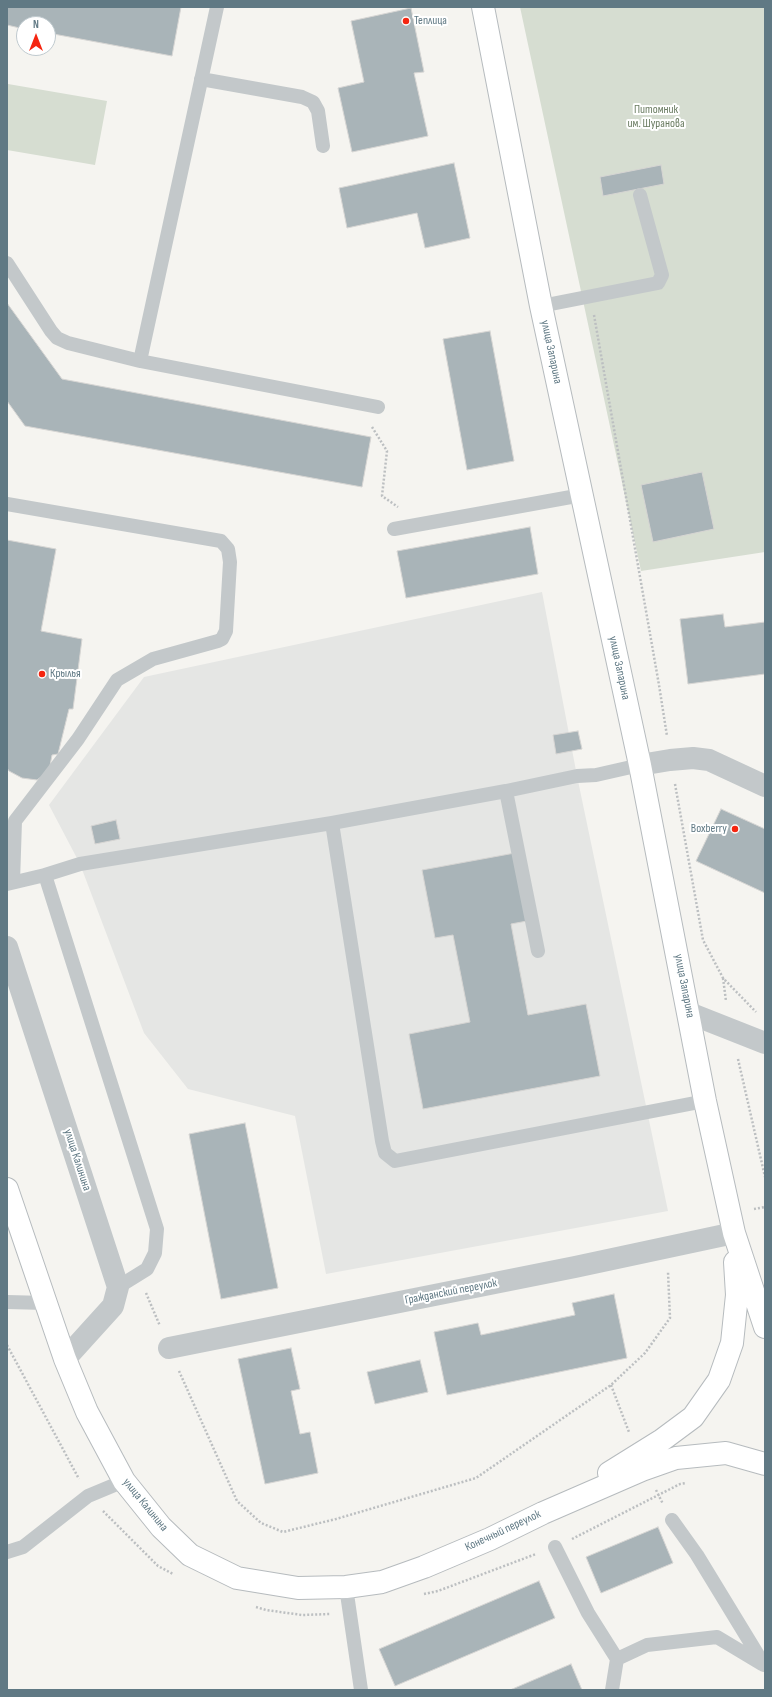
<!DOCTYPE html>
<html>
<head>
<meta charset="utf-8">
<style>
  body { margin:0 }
  #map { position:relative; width:772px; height:1697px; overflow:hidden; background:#f5f4f0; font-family:"Sofia Sans Condensed",sans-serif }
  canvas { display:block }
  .frame { position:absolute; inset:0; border:8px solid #607984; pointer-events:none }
  .north { position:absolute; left:16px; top:16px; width:40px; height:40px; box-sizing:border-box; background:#fff; border:1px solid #bfc9ce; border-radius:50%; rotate:0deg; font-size:11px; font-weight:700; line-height:16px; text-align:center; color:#607984 }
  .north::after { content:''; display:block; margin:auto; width:14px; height:18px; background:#f52510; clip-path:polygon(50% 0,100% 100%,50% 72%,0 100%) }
</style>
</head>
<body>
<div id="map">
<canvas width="772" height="1697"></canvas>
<div class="frame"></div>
<div class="north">N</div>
</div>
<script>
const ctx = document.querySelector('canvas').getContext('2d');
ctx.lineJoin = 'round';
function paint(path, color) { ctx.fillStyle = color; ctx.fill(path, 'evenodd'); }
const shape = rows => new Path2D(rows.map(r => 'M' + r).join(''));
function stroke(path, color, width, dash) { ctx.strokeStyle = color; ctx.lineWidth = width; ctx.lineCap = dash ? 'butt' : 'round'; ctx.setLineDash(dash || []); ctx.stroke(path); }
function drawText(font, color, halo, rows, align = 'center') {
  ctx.font = font + ' "Sofia Sans Condensed",sans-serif'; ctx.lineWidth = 4; ctx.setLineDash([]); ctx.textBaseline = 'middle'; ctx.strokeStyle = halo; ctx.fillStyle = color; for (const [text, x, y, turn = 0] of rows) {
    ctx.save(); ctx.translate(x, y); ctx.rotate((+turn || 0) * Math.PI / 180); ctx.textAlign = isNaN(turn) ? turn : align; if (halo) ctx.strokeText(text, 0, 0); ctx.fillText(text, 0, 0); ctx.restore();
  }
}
paint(shape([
  [542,592,577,776,668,1211,326,1274,295,1116,188,1089,144,1033,80,864,49,805,144,677]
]), '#e5e6e4');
paint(shape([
  [520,7,765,7,765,552,641,571],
  [8,84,107,101,95,165,7,150]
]), '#d6ddd1');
const building = shape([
  [7,7,181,7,172,56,48,33,48,24,24,24,24,29,7,25,7,7],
  [411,8,424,72,414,73,428,136,352,152,338,88,364,82,351,21,411,8],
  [454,163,470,238,425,248,417,213,347,228,339,188,454,163],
  [661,165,664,184,603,196,600,177,661,165],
  [7,303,62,379,371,437,362,487,25,426,7,401,7,303],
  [490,331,514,461,467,470,443,339,490,331],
  [702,472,714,529,653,542,641,485,702,472],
  [530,527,538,574,406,598,397,551,530,527],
  [7,540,56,549,41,631,82,639,73,709,69,709,58,754,52,755,49,771,37,780,22,778,9,771,7,768,7,540],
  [723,614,725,627,765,622,765,674,688,684,680,619,723,614],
  [578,731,582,749,556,754,553,735,578,731],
  [721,809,765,829,765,893,696,861,721,809],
  [116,820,120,839,95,844,91,826,116,820],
  [515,853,527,921,511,924,528,1015,586,1004,600,1076,423,1109,409,1034,470,1022,453,935,435,938,422,870,515,853],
  [245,1123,278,1288,221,1299,189,1134,245,1123],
  [614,1294,627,1358,447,1395,434,1332,478,1323,481,1335,575,1315,572,1303,614,1294],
  [291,1348,300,1389,291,1391,300,1434,310,1432,318,1473,265,1484,238,1359,291,1348],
  [420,1360,428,1392,375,1404,367,1372,420,1360],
  [658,1527,673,1563,601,1593,586,1557,658,1527],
  [539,1581,555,1618,395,1686,379,1649,539,1581],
  [571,1664,582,1690,510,1690,571,1664]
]);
paint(building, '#a9b4b8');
stroke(building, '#d6d5d3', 1);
const primary = shape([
  [483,7,541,306,640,765,705,1101,734,1233,765,1327],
  [7,1189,65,1359,87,1412,124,1481,161,1527,190,1555,237,1578,298,1588,346,1587,382,1582,424,1567,490,1539,543,1513,642,1470,676,1458,726,1453,765,1464],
  [609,1473,662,1440,693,1417,719,1380,732,1343,737,1295,735,1262]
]);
stroke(primary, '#b6bbbe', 24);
stroke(shape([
  [594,315,659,685,667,736],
  [372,427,387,451,382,496,398,507],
  [675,784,703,940,723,978,756,1012],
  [723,978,726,1001],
  [738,1059,765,1177],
  [754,1209,765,1207],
  [146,1293,160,1326],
  [7,1345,79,1479],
  [179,1371,237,1501,261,1523,283,1532,336,1519,476,1478,611,1385,645,1353,670,1318,668,1272],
  [611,1385,629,1432],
  [656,1490,663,1504],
  [103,1511,158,1566,173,1574],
  [572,1539,680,1484,686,1483],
  [424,1594,438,1591,536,1554],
  [256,1607,266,1610,302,1615,330,1614]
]), '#bcbfc1', 2.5, [2, 2]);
stroke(shape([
  [201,79,302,97,313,102,318,111,323,146],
  [7,263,51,331,57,338,68,343,140,361,378,407],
  [541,306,658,283,662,275,640,195],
  [140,361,217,7],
  [7,504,221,541,228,549,230,562,226,631,222,639,218,641,153,659,117,680,78,739,15,821,13,882],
  [394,529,582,495],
  [506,791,538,951],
  [332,823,382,1141,385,1153,395,1161,705,1101],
  [45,875,157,1229,155,1253,147,1269,118,1287],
  [7,884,45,875,80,864,332,823,506,791,577,776,596,775,640,765],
  [7,1302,46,1303],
  [672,1520,697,1555,764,1665],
  [555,1547,588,1613,617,1659,612,1690],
  [7,1552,23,1547,88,1496,124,1481],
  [346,1587,361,1690],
  [617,1659,647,1645,717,1637,762,1664]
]), '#c3c8ca', 14);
stroke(shape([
  [640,765,670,760,693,758,709,760,765,786],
  [7,947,118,1287,113,1306,65,1359],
  [689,1013,765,1043],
  [169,1348,575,1267,734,1233]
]), '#c3c8ca', 22);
stroke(primary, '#fff', 22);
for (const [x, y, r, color] of [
  [406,21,4,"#f52510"],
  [42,674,4,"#f52510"],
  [735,829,4,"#f52510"]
]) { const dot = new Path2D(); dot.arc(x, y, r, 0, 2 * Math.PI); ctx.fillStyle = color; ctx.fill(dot); stroke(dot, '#fff', 1.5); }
drawText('12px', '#607984', '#fff', [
  ["Теплица",414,21],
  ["Крылья",50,674],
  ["Boxberry",727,829,"right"]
], 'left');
drawText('12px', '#697b60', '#fff', [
  ["Питомник",656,110],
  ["им. Шуранова",656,124]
]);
drawText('12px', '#607984', '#fff', [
  ["улица Запарина",551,352,78],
  ["улица Запарина",619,668,78],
  ["улица Запарина",684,986,79],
  ["улица Калинина",77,1160,72],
  ["Гражданский переулок",451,1292,-11],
  ["улица Калинина",145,1505,51],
  ["Конечный переулок",503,1531,-25]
]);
</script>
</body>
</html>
